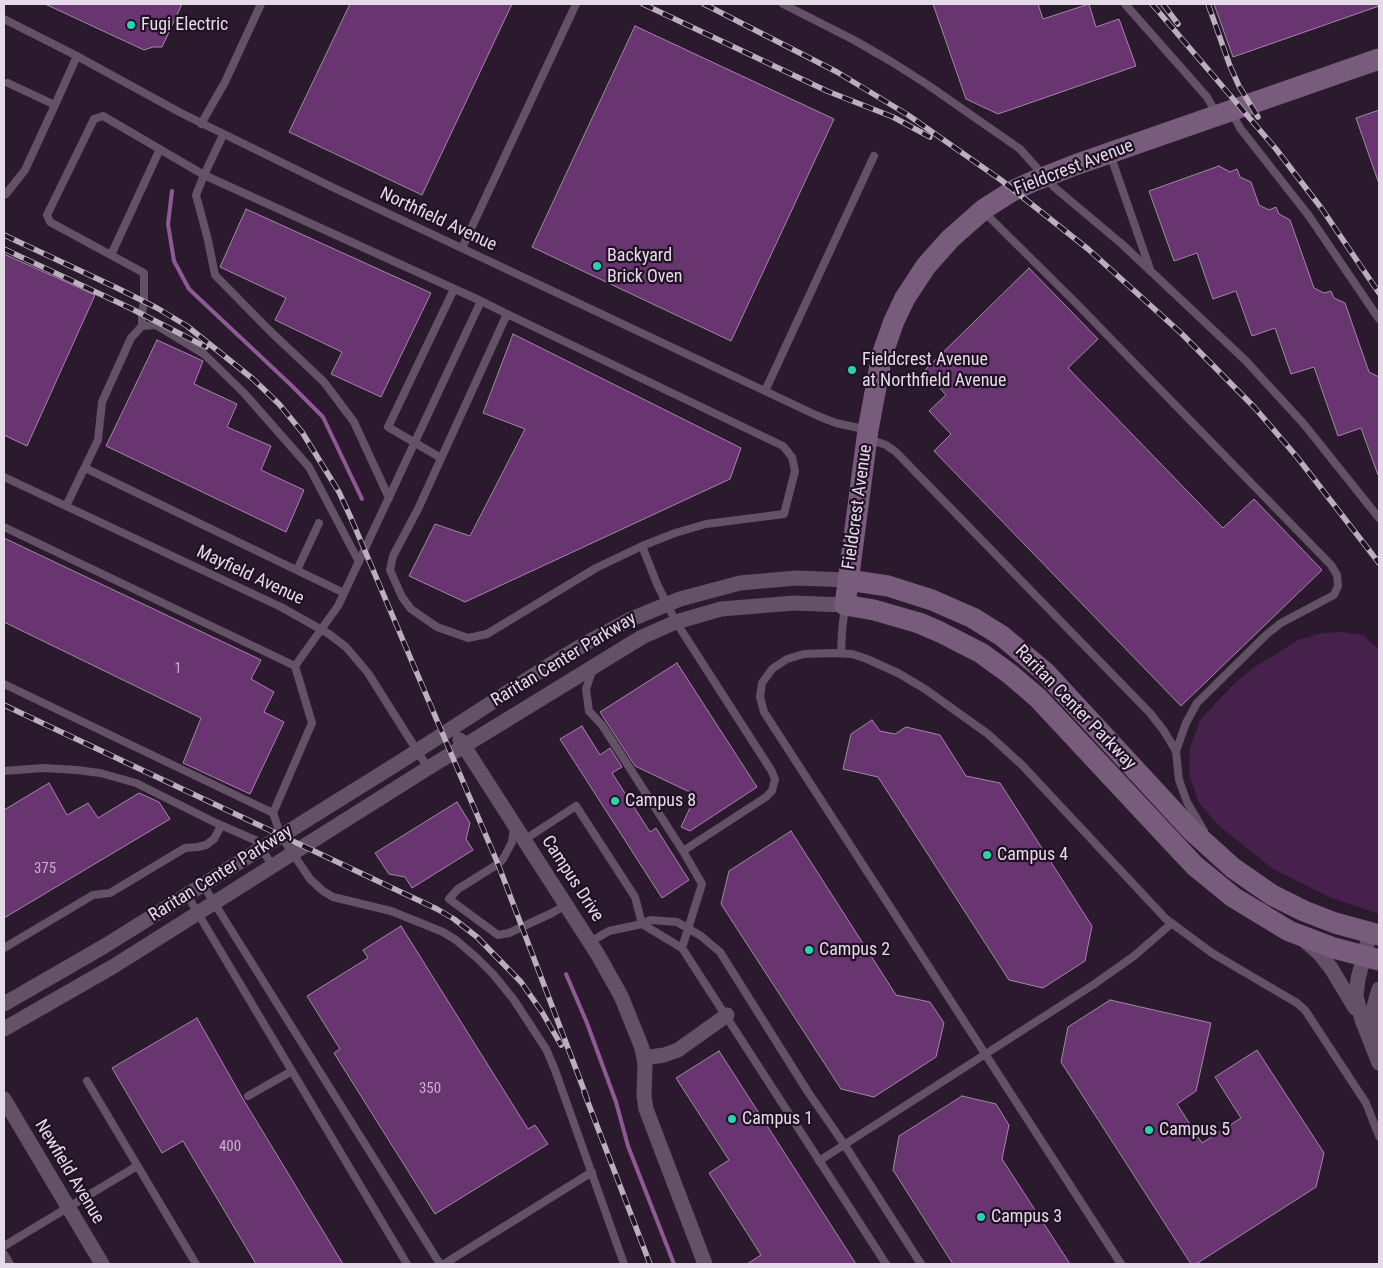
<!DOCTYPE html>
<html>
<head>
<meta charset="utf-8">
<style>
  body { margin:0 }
  #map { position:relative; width:1383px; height:1268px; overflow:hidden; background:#2b1a2e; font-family:"Roboto Condensed",sans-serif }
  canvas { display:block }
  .frame { position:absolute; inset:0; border:5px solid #e5dae7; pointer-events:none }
</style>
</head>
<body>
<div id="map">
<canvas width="1383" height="1268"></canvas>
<div class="frame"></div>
</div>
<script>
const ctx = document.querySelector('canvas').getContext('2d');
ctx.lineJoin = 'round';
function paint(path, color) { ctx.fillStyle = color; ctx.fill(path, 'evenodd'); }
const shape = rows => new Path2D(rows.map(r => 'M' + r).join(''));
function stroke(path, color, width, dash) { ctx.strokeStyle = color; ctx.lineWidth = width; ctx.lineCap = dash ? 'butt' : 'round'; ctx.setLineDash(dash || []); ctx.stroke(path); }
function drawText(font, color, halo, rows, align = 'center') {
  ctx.font = font + ' "Roboto Condensed",sans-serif'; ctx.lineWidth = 4.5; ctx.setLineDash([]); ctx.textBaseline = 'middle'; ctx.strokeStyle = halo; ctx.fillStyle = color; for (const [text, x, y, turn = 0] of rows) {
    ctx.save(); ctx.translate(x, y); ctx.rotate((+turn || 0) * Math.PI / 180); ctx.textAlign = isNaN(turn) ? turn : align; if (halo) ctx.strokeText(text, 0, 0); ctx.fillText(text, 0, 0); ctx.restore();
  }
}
paint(shape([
  [1343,632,1362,635,1379,649,1379,914,1329,897,1273,869,1218,825,1199,803,1189,774,1190,748,1200,720,1236,682,1253,668,1300,639,1324,633]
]), '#46214c');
stroke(shape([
  [172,191,168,224,174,261,189,289,291,385,323,417,362,499],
  [566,974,587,1023,616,1102,628,1146,674,1264]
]), '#8e5995', 4);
const building = shape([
  [45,4,182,4,162,47,153,47,144,50,45,4],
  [350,4,512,4,422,195,289,132,350,4],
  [933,4,1038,4,1043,19,1089,4,1096,27,1119,19,1136,66,998,114,966,99,933,4],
  [1214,4,1379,4,1379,6,1233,57,1214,4],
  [635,26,834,119,731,341,532,247,635,26],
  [1379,110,1379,180,1378,181,1356,118,1379,110],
  [1219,166,1230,172,1237,169,1240,177,1251,182,1259,205,1269,210,1276,207,1279,214,1290,220,1314,288,1324,293,1331,291,1334,298,1345,303,1369,372,1379,377,1379,475,1378,475,1361,428,1338,436,1314,367,1291,374,1275,328,1252,336,1236,291,1213,299,1197,253,1174,261,1149,191,1219,166],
  [246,209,431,293,381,397,331,374,342,352,275,320,286,298,220,267,246,209],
  [4,254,95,295,27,446,4,435,4,254],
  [1029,268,1098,339,1068,368,1223,528,1254,499,1322,570,1181,706,934,451,951,434,929,411,946,395,924,371,1029,268],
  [513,334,741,448,730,479,465,602,409,576,435,524,470,536,525,429,483,413,513,334],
  [157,340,203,361,194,384,237,404,227,427,271,446,261,470,304,490,286,532,106,446,157,340],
  [4,538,261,660,251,679,274,692,264,712,284,722,250,794,183,763,201,718,4,622,4,538],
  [677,663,757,787,690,831,681,827,696,795,635,766,600,712,677,663],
  [872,720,880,731,895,734,906,727,940,735,966,776,1000,783,1092,926,1085,961,1043,988,1009,980,878,777,843,769,851,734,872,720],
  [582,726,600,755,610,748,622,767,612,773,650,832,656,828,689,880,662,898,560,739,582,726],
  [49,783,67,815,88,803,98,818,139,793,159,802,170,819,4,918,4,810,49,783],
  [457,802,470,823,466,839,473,850,412,888,405,877,389,874,375,853,457,802],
  [791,831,896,995,930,1002,944,1023,936,1057,874,1097,841,1089,721,904,729,871,791,831],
  [401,926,528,1129,535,1125,548,1144,435,1214,334,1053,340,1049,307,996,368,958,363,950,401,926],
  [1110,1000,1211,1023,1196,1091,1177,1104,1202,1143,1241,1118,1215,1077,1257,1050,1324,1153,1316,1187,1196,1264,1191,1264,1061,1062,1068,1027,1110,1000],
  [197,1018,243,1099,343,1264,256,1264,183,1141,162,1153,112,1068,197,1018],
  [719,1051,856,1264,747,1264,761,1255,709,1173,729,1160,676,1078,719,1051],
  [962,1096,996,1104,1009,1125,1002,1159,1070,1264,953,1264,893,1170,899,1136,962,1096]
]);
paint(building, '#683570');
stroke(building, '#a08aa3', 1);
stroke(shape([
  [783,4,854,40,892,62,928,85,1020,149,1054,187,1123,245,1245,360,1303,423,1379,518],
  [1125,4,1207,97,1216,113],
  [4,19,75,55,181,113,332,187,818,416,836,423,868,430],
  [8,83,55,105,77,56],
  [1231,111,1240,128,1309,216,1379,319],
  [201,124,225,82,261,4],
  [1110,154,1150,269],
  [6,194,25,170,55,105],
  [984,212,1076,303,1331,565,1337,575,1338,586,1334,595,1281,623,1266,635,1197,703,1186,723,1176,751,1179,780,1187,802,1204,831],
  [462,248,576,4],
  [111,255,160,149],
  [142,326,142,314,144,302,144,273,50,222,47,215,94,119,103,116,204,175,223,135],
  [765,391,874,156],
  [869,439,886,445,896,452,1150,713,1164,731,1176,751],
  [441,458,388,427,454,289],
  [85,468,344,593],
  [4,477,281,607,329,634,346,647,368,673,428,768],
  [389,498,354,422,324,382,270,331,215,275,208,240,196,195,204,175,481,301,507,314,783,446,792,457,795,471,784,514,706,524,675,533,642,546,596,568,487,634,468,638,437,627,411,609,402,597,390,570,393,556,418,509,507,314],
  [66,506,98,440,102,402,131,338,142,326,156,325,204,354,244,393,309,467,359,562],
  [4,527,295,666,312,723,273,813,281,836,310,879,323,891,333,897,391,911,443,932,456,940,477,958,493,974,514,1000,546,1049,555,1070,624,1264],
  [642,546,657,584,676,622,771,770,775,779,772,791,766,797,683,851,702,884,682,948],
  [297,570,319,523],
  [841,653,842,632,845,605],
  [295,666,338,606,481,301],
  [592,671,586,689,589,711,602,725,683,851],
  [4,684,273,813],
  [4,771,43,768,77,770,100,773,136,783,216,823,255,840,273,866],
  [514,827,512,842,503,859,498,864,458,889,449,899,498,935,509,933,552,913,566,905],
  [524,840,576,806,635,897,642,924,609,931,590,942],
  [203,885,440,1264],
  [187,895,407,1264],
  [4,948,93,895,110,893,185,848,198,847,206,845,214,839,221,826],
  [87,1081,196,1264],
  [248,1096,292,1071],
  [819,1161,1093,985,1134,956,1172,923],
  [4,1246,137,1166],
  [4,1254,10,1264],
  [444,1264,592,1172],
  [886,1264,682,948,642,924,650,920,677,922,701,936,720,952,808,1092,844,1144,921,1264],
  [1121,1264,764,712,760,697,762,683,772,669,787,659,804,654,833,653,852,654,867,659,898,673,925,689,988,734,1022,765,1166,919,1212,953,1297,1003,1305,1010,1366,1103,1379,1136]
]), '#655167', 8);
stroke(shape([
  [460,740,598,955,621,996,642,1048,645,1064,644,1096,646,1109,705,1264],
  [1370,933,1358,979,1356,996,1362,1020,1379,1063],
  [1305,941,1319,953,1331,968,1355,1008],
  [1379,989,1374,1006,1379,1044],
  [4,1004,103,947,403,760,548,666,588,642,629,620,680,599,740,583,796,578,848,580],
  [4,1029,114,966,428,768,642,637,676,622,721,609,794,603,845,605],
  [644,1058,664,1055,678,1050,727,1015],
  [4,1099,102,1264]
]), '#655167', 15);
stroke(shape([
  [1379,59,1075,165,1034,181,1014,190,984,209,950,239,926,266,905,298,894,321,882,355,868,430,845,605,874,610,919,623,940,632,981,653,1010,674,1038,698,1178,848,1195,866,1233,897,1289,931,1334,948,1379,960],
  [848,580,888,586,932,600,973,618,1002,636,1046,673,1191,830,1233,868,1272,895,1304,911,1335,923,1379,935]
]), '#785c7b', 21);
const rail = shape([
  [643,4,827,91,893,117,930,137],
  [704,4,837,72,908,115,1001,180,1088,249,1181,333,1255,408,1297,457,1379,563],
  [1152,4,1276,149,1322,209,1379,293],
  [1163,4,1178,24],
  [1208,4,1230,66,1239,86,1258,117],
  [4,235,117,288,157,308,187,326,253,379,279,404,302,432,339,492,351,518,498,864,587,1098],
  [4,249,130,308,206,347],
  [4,705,437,909,454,919,477,937,521,982,542,1012,561,1045],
  [584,1092,650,1264]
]);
stroke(rail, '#bbaebd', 5.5);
stroke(rail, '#211124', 4, [11]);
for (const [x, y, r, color] of [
  [131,25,5,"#27d5ad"],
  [597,266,5,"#27d5ad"],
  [852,370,5,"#27d5ad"],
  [615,801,5,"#27d5ad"],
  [987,855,5,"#27d5ad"],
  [809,950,5,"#27d5ad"],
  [732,1119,5,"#27d5ad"],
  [1149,1130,5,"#27d5ad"],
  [981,1217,5,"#27d5ad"]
]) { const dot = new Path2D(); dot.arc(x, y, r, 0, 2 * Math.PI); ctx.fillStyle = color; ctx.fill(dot); stroke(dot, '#211124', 2); }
drawText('15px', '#c6b1c9', null, [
  ["1",178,669],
  ["375",45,869],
  ["350",430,1089],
  ["400",230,1147]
]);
drawText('18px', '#e5dae7', '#211124', [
  ["Fugi Electric",141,25],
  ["Backyard",607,256],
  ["Brick Oven",607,277],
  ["Fieldcrest Avenue",862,360],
  ["at Northfield Avenue",862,381],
  ["Campus 8",625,801],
  ["Campus 4",997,855],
  ["Campus 2",819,950],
  ["Campus 1",742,1119],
  ["Campus 5",1159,1130],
  ["Campus 3",991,1217]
], 'left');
drawText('18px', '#e5dae7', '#211124', [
  ["Fieldcrest Avenue",1074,168,-21],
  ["Northfield Avenue",438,220,25],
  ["Fieldcrest Avenue",858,507,-82],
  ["Mayfield Avenue",250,576,25],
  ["Raritan Center Parkway",564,660,-31],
  ["Raritan Center Parkway",1075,708,46],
  ["Raritan Center Parkway",221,874,-32],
  ["Campus Drive",572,879,57],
  ["Newfield Avenue",69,1172,59]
]);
</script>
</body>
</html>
